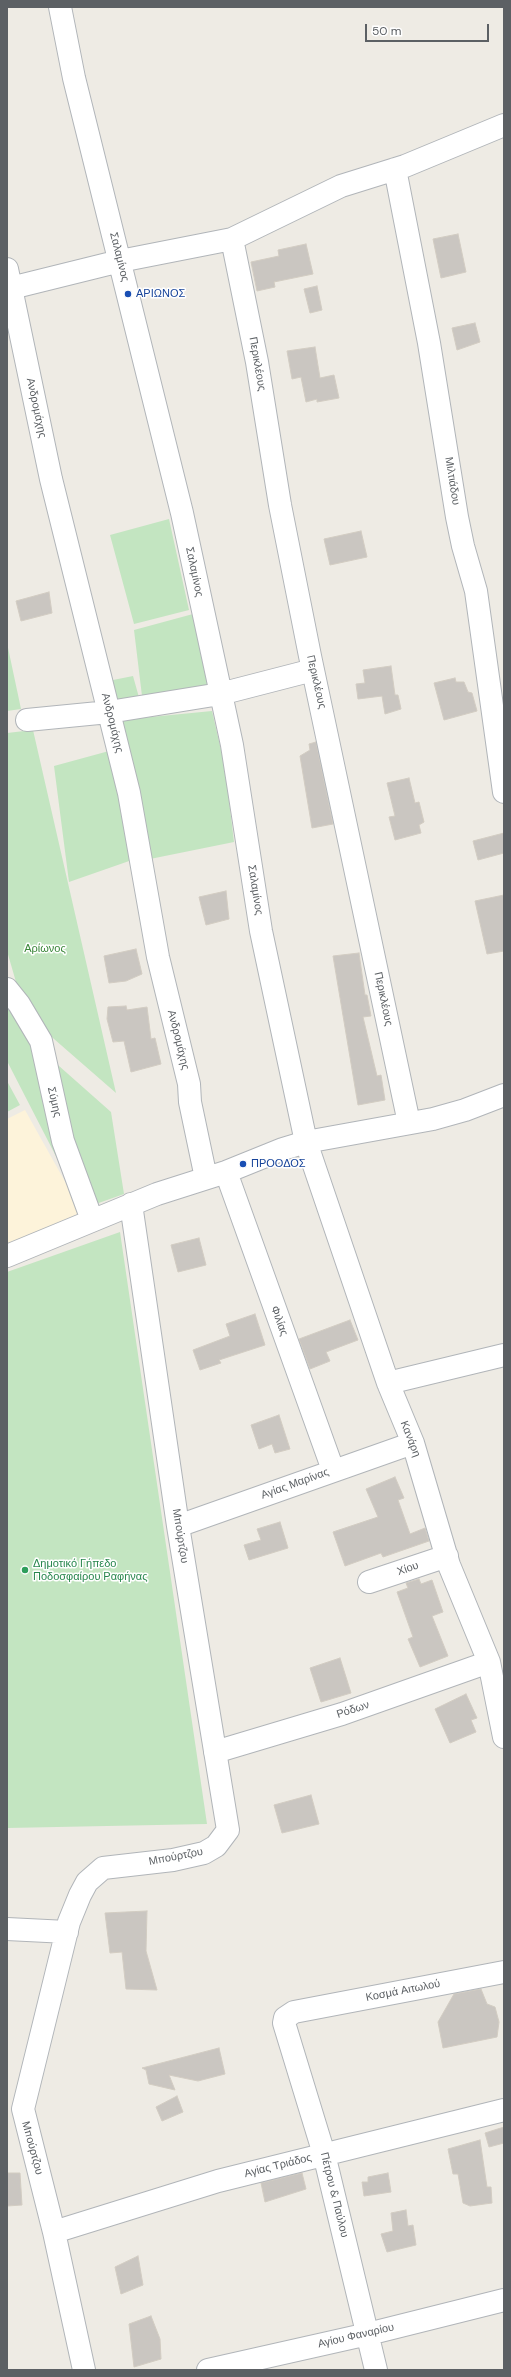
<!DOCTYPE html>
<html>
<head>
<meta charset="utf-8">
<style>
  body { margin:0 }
  #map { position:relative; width:511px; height:2377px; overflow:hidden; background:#eeebe4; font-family:"DM Sans",sans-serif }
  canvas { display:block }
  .frame { position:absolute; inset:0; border:8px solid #5c6064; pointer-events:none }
  .scale { position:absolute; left:365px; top:24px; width:124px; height:18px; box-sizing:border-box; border:2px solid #5c6064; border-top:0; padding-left:5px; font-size:12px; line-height:14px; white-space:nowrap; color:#5c6064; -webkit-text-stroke:3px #fff; paint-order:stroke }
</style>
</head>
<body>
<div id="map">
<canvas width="511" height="2377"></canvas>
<div class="frame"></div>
<div class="scale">50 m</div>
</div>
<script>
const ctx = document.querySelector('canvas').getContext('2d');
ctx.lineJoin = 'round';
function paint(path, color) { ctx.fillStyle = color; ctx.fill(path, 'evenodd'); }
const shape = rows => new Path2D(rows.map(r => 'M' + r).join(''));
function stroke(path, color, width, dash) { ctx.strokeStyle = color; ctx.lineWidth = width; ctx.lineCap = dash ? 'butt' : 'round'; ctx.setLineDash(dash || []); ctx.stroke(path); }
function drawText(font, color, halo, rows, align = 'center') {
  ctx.font = font + ' "DM Sans",sans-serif'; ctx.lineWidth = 3; ctx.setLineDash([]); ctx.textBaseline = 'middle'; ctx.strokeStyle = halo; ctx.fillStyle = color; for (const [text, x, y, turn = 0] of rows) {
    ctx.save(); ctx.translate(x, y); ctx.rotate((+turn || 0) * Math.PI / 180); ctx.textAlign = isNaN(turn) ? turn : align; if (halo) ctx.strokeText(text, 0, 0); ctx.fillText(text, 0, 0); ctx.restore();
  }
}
paint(shape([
  [25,1110,82,1212,7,1246,7,1119]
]), '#fdf3da');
paint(shape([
  [169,519,189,610,134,624,110,535],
  [193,614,211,686,142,696,134,630],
  [7,643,21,709,7,711],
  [133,676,140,701,113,705,108,681],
  [212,711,225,767,234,842,150,859,120,720],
  [33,730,116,1093,46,1032,16,982,7,951,7,733],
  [109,751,132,860,69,882,54,766],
  [7,1006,35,1042,63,1170,7,1061],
  [50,1058,111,1112,124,1194,93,1205],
  [7,1081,20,1105,7,1112],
  [120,1232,207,1824,7,1828,7,1272]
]), '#c3e5c1');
const building = shape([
  [458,234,466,272,441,278,433,239,458,234],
  [306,244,313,274,274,282,275,287,257,291,251,262,279,256,278,250,306,244],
  [317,286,322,310,310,313,304,289,317,286],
  [475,323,480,342,457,350,452,328,475,323],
  [315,347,320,378,334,375,339,398,317,402,317,399,306,402,301,377,292,379,287,351,315,347],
  [361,531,367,557,330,565,324,539,361,531],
  [49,592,52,613,21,621,16,601,49,592],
  [391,666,395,695,398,695,401,709,385,714,382,696,358,699,356,684,365,683,363,670,391,666],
  [455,678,456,682,464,682,468,692,472,693,477,711,444,720,434,683,455,678],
  [316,742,333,824,312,828,300,756,310,750,309,744,316,742],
  [409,778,415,803,419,802,424,822,419,825,421,833,395,840,389,817,395,816,387,783,409,778],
  [504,833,504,853,478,860,473,841,504,833],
  [226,891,229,919,206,925,199,897,226,891],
  [504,895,504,951,487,954,475,901,504,895],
  [136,949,142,974,126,981,109,983,104,956,136,949],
  [359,953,365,995,367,995,371,1016,363,1017,377,1076,381,1075,385,1100,358,1105,333,956,359,953],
  [126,1006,127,1010,147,1007,151,1039,155,1038,161,1064,131,1072,124,1041,113,1042,107,1019,108,1007,126,1006],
  [199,1238,206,1265,178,1272,171,1245,199,1238],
  [255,1314,265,1345,219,1360,221,1363,200,1370,193,1350,230,1336,226,1324,255,1314],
  [350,1320,358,1340,326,1352,330,1361,310,1369,299,1339,350,1320],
  [279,1415,290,1449,275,1453,272,1444,259,1449,251,1425,279,1415],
  [395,1477,404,1498,398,1500,410,1534,425,1528,429,1541,383,1557,381,1553,345,1566,333,1532,378,1517,366,1489,395,1477],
  [280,1522,288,1548,249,1560,244,1545,261,1540,257,1529,280,1522],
  [419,1579,421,1584,432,1580,443,1612,432,1616,448,1656,420,1667,408,1639,413,1637,397,1592,408,1588,406,1583,419,1579],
  [340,1658,351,1693,321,1702,310,1668,340,1658],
  [466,1694,477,1718,471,1720,476,1732,450,1743,435,1709,466,1694],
  [311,1795,319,1824,282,1833,274,1805,311,1795],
  [147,1911,146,1951,157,1990,126,1989,122,1952,110,1953,105,1913,147,1911],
  [481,1989,487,2004,495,2007,499,2022,497,2037,443,2048,438,2022,454,1994,481,1989],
  [219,2048,225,2074,198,2081,169,2075,175,2090,149,2084,146,2070,142,2068,219,2048],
  [177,2096,183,2112,162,2121,156,2107,177,2096],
  [504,2127,504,2143,489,2147,485,2133,504,2127],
  [480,2140,487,2187,491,2187,492,2203,470,2206,463,2203,458,2174,453,2174,448,2149,480,2140],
  [7,2173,20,2173,22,2205,7,2206,7,2173],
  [302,2173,306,2189,265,2202,261,2183,302,2173],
  [388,2173,391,2192,364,2196,362,2182,368,2182,368,2177,388,2173],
  [406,2210,408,2226,413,2225,416,2245,387,2252,381,2234,393,2231,391,2213,406,2210],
  [138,2256,143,2285,121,2294,115,2267,138,2256],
  [151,2316,160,2339,161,2359,134,2367,129,2324,151,2316]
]);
paint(building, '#cac6c1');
stroke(building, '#d2ccc2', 1);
const minor = shape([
  [60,7,74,78,182,513,232,745,261,931,306,1142,388,1383,413,1443,449,1565,489,1662,504,1737],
  [395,169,429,343,457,517,463,546,476,591,504,792],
  [232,239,257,362,280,505,310,656,409,1123],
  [7,269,51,479,129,793,158,957,189,1084,190,1102,206,1178],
  [7,289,120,261,232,239,341,186,405,166,504,125],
  [27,720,109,712,220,694,313,670],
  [7,989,19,1004,41,1041,63,1141,92,1220],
  [226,1172,333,1470],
  [7,1256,157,1194,226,1172,283,1149,306,1142,433,1119,465,1110,504,1095],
  [388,1383,504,1355],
  [178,1526,413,1443],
  [369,1582,447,1556],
  [215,1752,342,1714,489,1662],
  [7,1929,67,1932],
  [54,2232,218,2181,504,2110],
  [84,2370,54,2232,23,2109,69,1922,80,1895,87,1882,103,1868,173,1860,204,1853,216,1846,228,1830,178,1526,131,1204],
  [208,2370,368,2334,504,2300],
  [376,2370,324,2154,284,2023,285,2018,294,2012,504,1972]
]);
stroke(minor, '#b1b5b9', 24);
stroke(minor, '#fff', 22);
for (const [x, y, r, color] of [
  [128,294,4,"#1a4fb4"],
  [243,1164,4,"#1a4fb4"],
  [25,1570,4,"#2e9e5b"]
]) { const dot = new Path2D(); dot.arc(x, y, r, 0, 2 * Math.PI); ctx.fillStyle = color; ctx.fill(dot); stroke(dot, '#fff', 1.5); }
drawText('11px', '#5c6064', '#fff', [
  ["Σαλαμίνος",119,257,76],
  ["Περικλέους",257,364,80],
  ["Ανδρομάχης",36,408,78],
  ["Μιλτιάδου",452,481,81],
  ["Σαλαμίνος",194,572,78],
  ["Περικλέους",316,682,77],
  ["Ανδρομάχης",112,723,76],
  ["Σαλαμίνος",255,890,81],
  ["Περικλέους",383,999,78],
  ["Ανδρομάχης",178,1040,76],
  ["Σύμης",54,1102,77],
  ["Φιλίας",279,1321,70],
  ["Κανάρη",410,1439,69],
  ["Αγίας Μαρίνας",295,1484,-20],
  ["Μπούρτζου",180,1536,81],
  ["Χίου",408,1569,-19],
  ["Ρόδων",353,1710,-18],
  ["Μπούρτζου",176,1857,-11],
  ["Κοσμά Αιτωλού",403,1991,-11],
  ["Μπούρτζου",32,2148,75],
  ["Αγίας Τριάδος",278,2166,-14],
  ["Πέτρου & Παύλου",334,2195,76],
  ["Αγίου Φαναρίου",356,2336,-13]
]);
drawText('11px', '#164399', '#fff', [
  ["ΑΡΙΩΝΟΣ",136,294],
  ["ΠΡΟΟΔΟΣ",251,1164]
], 'left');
drawText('11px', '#3a8639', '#fff', [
  ["Αρίωνος",45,949]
]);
drawText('11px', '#27864d', '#fff', [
  ["Δημοτικό Γήπεδο",33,1564],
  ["Ποδοσφαίρου Ραφήνας",33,1577]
], 'left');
</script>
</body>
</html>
